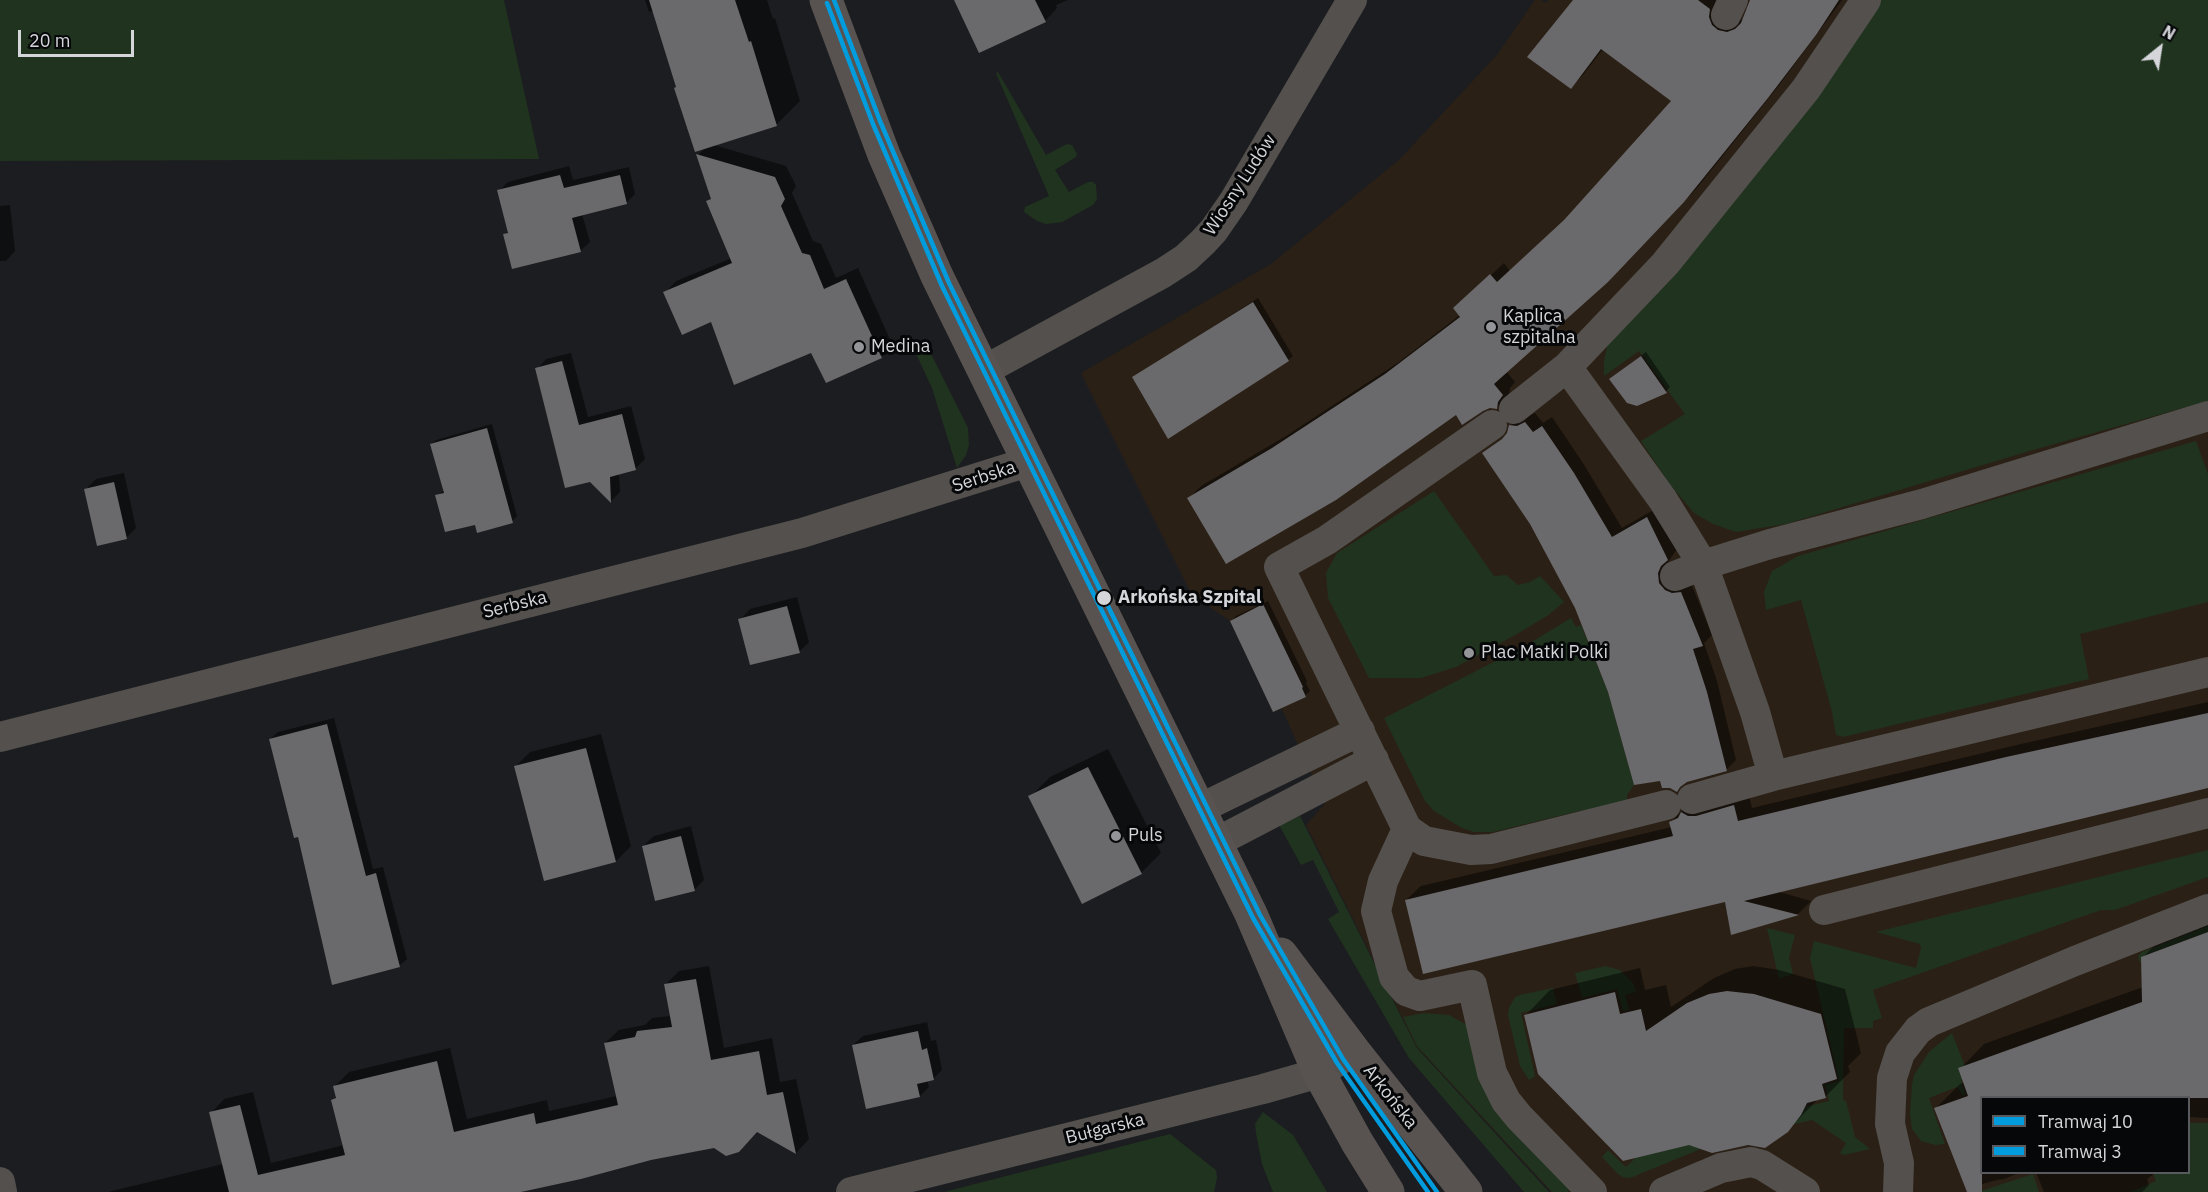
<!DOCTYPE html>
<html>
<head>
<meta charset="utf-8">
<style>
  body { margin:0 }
  #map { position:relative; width:2208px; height:1192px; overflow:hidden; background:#1c1d20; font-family:"IBM Plex Sans",sans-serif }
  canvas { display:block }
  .legend { position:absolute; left:1980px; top:1096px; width:210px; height:78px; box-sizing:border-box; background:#060709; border:2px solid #595a5d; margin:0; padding:8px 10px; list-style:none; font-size:18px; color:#d5d6da }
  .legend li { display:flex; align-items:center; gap:12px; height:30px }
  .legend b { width:30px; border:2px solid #595a5d }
  .north { position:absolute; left:2130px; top:18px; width:60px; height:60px; -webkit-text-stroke:4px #060709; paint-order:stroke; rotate:30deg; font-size:16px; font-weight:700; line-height:24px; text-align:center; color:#d5d6da }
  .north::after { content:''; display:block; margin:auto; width:21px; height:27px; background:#d5d6da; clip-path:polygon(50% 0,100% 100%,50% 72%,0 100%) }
  .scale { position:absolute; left:18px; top:30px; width:116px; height:27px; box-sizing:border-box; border:3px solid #d5d6da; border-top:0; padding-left:8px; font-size:18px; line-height:21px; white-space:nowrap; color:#d5d6da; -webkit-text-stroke:4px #060709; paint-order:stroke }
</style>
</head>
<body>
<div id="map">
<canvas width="2208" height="1192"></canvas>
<ul class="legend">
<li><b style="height:8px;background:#009cdd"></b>Tramwaj 10</li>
<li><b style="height:8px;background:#009cdd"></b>Tramwaj 3</li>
</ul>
<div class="north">N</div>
<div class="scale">20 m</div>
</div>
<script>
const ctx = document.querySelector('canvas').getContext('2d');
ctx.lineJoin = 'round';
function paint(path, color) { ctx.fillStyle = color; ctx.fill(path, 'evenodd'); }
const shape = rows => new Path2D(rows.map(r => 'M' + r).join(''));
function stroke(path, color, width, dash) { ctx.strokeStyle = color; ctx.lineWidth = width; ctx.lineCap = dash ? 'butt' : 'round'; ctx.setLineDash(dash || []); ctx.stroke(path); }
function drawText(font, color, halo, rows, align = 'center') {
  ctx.font = font + ' "IBM Plex Sans",sans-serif'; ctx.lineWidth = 6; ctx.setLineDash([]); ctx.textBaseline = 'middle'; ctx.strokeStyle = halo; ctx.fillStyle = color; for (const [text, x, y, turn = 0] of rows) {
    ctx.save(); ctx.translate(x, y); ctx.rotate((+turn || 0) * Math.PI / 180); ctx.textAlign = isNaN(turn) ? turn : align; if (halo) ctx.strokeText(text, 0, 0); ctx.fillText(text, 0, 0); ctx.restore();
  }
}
paint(shape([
  [1535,0,1541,0,1546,3,1548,0,2208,0,2208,1192,1551,1192,1417,1047,1306,825,1325,804,1282,709,1273,712,1230,621,1192,595,1081,373,1271,264,1399,160,1497,55],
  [1982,1098,2188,1098,2188,1172,1982,1172]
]), '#2b2015');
paint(shape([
  [0,0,504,0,539,159,0,161],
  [1880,0,2208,0,2208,401,2033,450,1786,524,1736,532,1713,524,1694,513,1669,483,1641,441,1685,414,1639,351,1604,376,1604,361,1607,347,1616,330],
  [998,72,1046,155,1067,144,1072,145,1077,154,1076,157,1055,170,1069,192,1088,182,1093,182,1096,185,1097,199,1093,205,1062,222,1046,224,1037,221,1024,212,1025,207,1049,196,996,73],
  [924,340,968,428,969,445,966,455,957,468,932,388,912,345],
  [2196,441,2208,474,2208,602,2080,634,2089,679,1843,737,1836,735,1832,712,1801,600,1766,610,1764,592,1772,571,1798,556],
  [1434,491,1494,576,1506,575,1518,585,1530,582,1540,576,1564,602,1547,616,1517,634,1456,667,1421,678,1369,678,1328,598,1326,573,1337,553],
  [1571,618,1576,627,1581,625,1608,692,1634,785,1627,795,1627,805,1579,811,1493,832,1474,832,1462,828,1434,811,1425,801,1384,718,1525,646],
  [1300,816,1417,1048,1549,1192,1524,1192,1409,1058,1328,919,1339,912,1313,860,1301,865,1279,825],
  [2208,850,2208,877,2115,910,2101,910,1873,990,1882,1018,1873,1021,1873,1028,1844,1028,1843,1100,1846,1101,1855,1137,1870,1149,1844,1155,1840,1153,1846,1143,1812,1120,1786,1126,1783,1112,1829,1101,1825,1085,1839,1081,1810,958,1814,941,1916,968,1921,948,1920,944,1876,932],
  [2208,926,2208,932,2141,957,2141,963,2139,960,2138,956,2142,952],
  [1767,928,1795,935,1789,958,1793,974,1779,979],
  [1605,966,1620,970,1634,984,1636,992,1625,995,1629,1010,1623,1011,1617,989,1582,998,1575,973],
  [1553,988,1557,1004,1521,1013,1535,1076,1529,1080,1520,1066,1508,1015,1509,1008,1515,997,1520,995],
  [1424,1013,1449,1015,1467,1025,1571,1186,1568,1192,1552,1192,1417,1046,1403,1017],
  [1952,1033,1965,1066,1991,1056,1995,1067,1961,1080,1966,1095,1963,1096,1957,1087,1929,1098,1945,1144,1935,1145,1921,1141,1912,1129,1910,1114,1912,1085,1914,1075,1929,1052],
  [1263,1112,1293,1135,1327,1192,1273,1192,1262,1164,1256,1133,1255,1124],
  [2189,1123,2208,1123,2208,1192,2130,1192,2156,1181,2153,1173,2188,1172],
  [1170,1134,1216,1170,1217,1178,1214,1192,944,1192],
  [1730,1137,1630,1178,1623,1177,1618,1174,1602,1157,1608,1150,1626,1167,1650,1144],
  [2033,1174,2039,1192,1978,1192]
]), '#20331f');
paint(shape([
  [645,0,767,0,773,19,775,18,800,101,776,125,714,145,786,166,796,186,792,193,813,241,821,244,836,278,858,268,893,346,881,357,712,320,665,293,676,281,732,258,707,202,712,197,698,155,705,148,678,86,654,11,649,12],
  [956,0,1068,0,1056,5,1057,8,1045,21],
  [1575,0,1722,0,1731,18,1740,20,1744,19,1751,0,1842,0,1780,84,1697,188,1621,267,1506,371,1515,382,1510,388,1509,395,1497,407,1490,406,1457,413,1189,498,1201,486,1286,436,1399,362,1460,315,1468,296,1504,263,1510,271,1571,215,1674,101,1603,49,1583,75,1571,87],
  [569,166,573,180,629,167,635,194,626,203,582,214,590,242,580,251,505,234,509,231,499,191,508,182],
  [10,205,15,251,6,261,0,261,0,206],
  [1258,298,1293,356,1288,360,1134,377],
  [1646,352,1670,387,1666,391,1637,404,1611,379],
  [571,353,588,417,631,406,645,459,635,469,619,473,620,492,611,501,537,369,546,359],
  [1535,413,1543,423,1552,417,1583,463,1622,528,1657,508,1677,549,1668,562,1669,572,1691,583,1712,635,1704,643,1717,681,1736,760,1726,770,1661,779,1609,691,1576,607,1531,524,1484,453,1509,433,1510,426,1521,416,1528,416],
  [492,424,517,516,512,521,437,496,444,490,431,444,436,440],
  [124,473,136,528,126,538,86,489,96,479],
  [797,597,809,642,799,652,740,620,750,609],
  [1268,601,1307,681,1306,683,1310,691,1305,696,1231,621,1236,616],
  [2208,702,2208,786,1776,891,1811,901,1798,914,1732,933,1726,900,1406,900,1421,886,1672,827,1671,822,1685,808,1748,792,1752,808,2021,744],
  [334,718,373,869,383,867,407,959,399,966,299,835,270,739,278,732],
  [601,734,631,846,616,861,515,767,530,752],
  [1108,749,1161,853,1141,873,1083,902,1030,797,1050,777],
  [691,826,704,880,694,890,643,846,654,836],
  [2208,918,2208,1118,2188,1117,2188,1098,1982,1098,1982,1172,2022,1172,2001,1180,2001,1179,1967,1188,1936,1108,1960,1084,1965,1082,1960,1069,1984,1044,2143,987,2143,957,2167,933],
  [709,966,724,1048,772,1038,780,1082,796,1079,809,1139,796,1153,758,1131,714,1146,650,1159,514,1192,108,1192,223,1164,211,1113,224,1099,253,1092,271,1163,344,1145,333,1100,337,1096,335,1086,349,1072,450,1048,467,1119,547,1100,549,1111,617,1096,605,1043,619,1030,645,1025,652,1018,671,1016,665,985,679,971],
  [1753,966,1779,970,1845,989,1861,1053,1848,1066,1850,1072,1825,1097,1817,1100,1787,1131,1526,1015,1550,990,1640,968,1645,990,1666,985,1671,1007,1714,978,1735,969],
  [927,1022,931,1041,936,1040,942,1070,933,1079,927,1080,929,1087,920,1096,853,1045,863,1036],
  [2036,1172,2156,1172,2147,1179,2149,1185,2142,1192,2044,1192]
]), '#0007');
paint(shape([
  [649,0,735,0,749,42,751,41,777,126,695,152,674,88,676,87],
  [954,0,1035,0,1046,22,979,53],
  [1573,0,1698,0,1710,9,1709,17,1712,25,1718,30,1727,32,1735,29,1741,23,1750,0,1839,0,1816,35,1768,98,1684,202,1608,282,1494,384,1503,395,1498,402,1497,409,1490,408,1483,411,1462,425,1456,415,1336,500,1226,564,1187,498,1272,448,1385,374,1460,317,1453,308,1490,274,1497,282,1564,220,1671,101,1601,49,1571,89,1527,57],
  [696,154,775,177,785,199,781,206,802,253,810,255,824,289,846,279,882,358,826,383,811,353,734,385,711,322,682,335,663,292,732,263,706,201,711,199],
  [560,175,564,188,620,175,627,204,572,218,581,252,512,269,503,234,508,233,497,190],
  [1253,302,1289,361,1168,439,1132,377],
  [1641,356,1667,393,1637,406,1627,403,1609,379],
  [562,361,579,425,622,414,636,470,610,477,611,503,590,482,565,488,535,368],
  [1525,422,1533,432,1542,426,1574,473,1612,537,1647,517,1668,560,1661,566,1658,573,1659,583,1665,590,1672,593,1681,592,1703,646,1693,649,1707,692,1727,771,1687,782,1680,787,1677,792,1670,788,1662,788,1660,781,1634,785,1608,692,1575,608,1530,524,1482,453,1502,439,1507,433,1509,425,1517,426],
  [487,428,513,523,477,533,475,525,445,532,435,495,444,493,430,444],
  [114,482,127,539,97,546,84,489],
  [1263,604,1303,687,1302,688,1306,697,1273,712,1230,621],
  [787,606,800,653,750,665,738,619],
  [2208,713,2208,788,1744,901,1799,915,1731,935,1725,902,1423,974,1405,900,1673,836,1669,822,1678,818,1681,812,1688,816,1696,816,1734,805,1738,821,2006,757],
  [327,724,366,876,376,873,400,967,332,985,298,837,294,838,269,739],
  [586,748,616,862,544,881,514,766],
  [1088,767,1142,874,1082,904,1028,796],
  [681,836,695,891,655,901,642,846],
  [2208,932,2208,1098,1982,1098,1982,1192,1967,1192,1934,1108,1968,1096,1958,1068,2142,1002,2141,957],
  [696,979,711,1060,759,1051,767,1095,783,1092,796,1154,757,1132,739,1152,726,1156,714,1148,651,1160,581,1179,521,1192,229,1192,209,1112,240,1105,258,1175,345,1155,331,1100,336,1098,333,1086,437,1061,454,1132,534,1113,536,1124,618,1105,604,1043,635,1037,637,1031,672,1027,664,984],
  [1727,991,1754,994,1821,1014,1837,1079,1822,1084,1826,1098,1807,1103,1801,1115,1788,1132,1765,1148,1748,1145,1712,1153,1689,1145,1623,1161,1538,1074,1524,1015,1615,992,1620,1014,1641,1009,1646,1031,1687,1003,1709,994],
  [918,1031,922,1050,927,1048,934,1080,917,1084,920,1097,866,1109,852,1045]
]), '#6a696c');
stroke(shape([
  [1726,15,1733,0],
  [1567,367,1663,500,1703,565,1755,712,1773,776],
  [983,371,1163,273,1186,258,1203,242,1214,230,1234,201,1352,0],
  [1514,409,1567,367,1665,264,1806,89,1866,0],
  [1492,425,1327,540,1279,567,1407,829,1424,841,1471,850,1491,849,1666,805],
  [1675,576,1703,565,1770,544,1922,504,2208,416],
  [0,737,802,533,1028,462],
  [1692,799,1773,776,2208,672],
  [1199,809,1360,731],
  [1407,829,1383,881,1376,911,1394,977,1406,991,1420,996,1472,985,1492,1073,1506,1101,1519,1117,1592,1192],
  [1215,843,1374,760],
  [1824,910,2208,813],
  [0,1182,2,1192],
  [851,1192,1263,1089,1319,1073,1354,1051],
  [1664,1192,1721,1168,1751,1162,1762,1165,1805,1192],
  [1898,1192,1899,1163,1890,1124,1892,1078,1900,1053,1918,1030,1929,1022,2075,961,2208,909]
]), '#54504d', 30);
stroke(shape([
  [826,0,884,155,937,276,1251,914,1319,1073,1357,1142,1388,1192],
  [1281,954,1354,1051,1466,1192]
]), '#585350', 33);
stroke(shape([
  [834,0,880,121,949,283,1260,915,1343,1059,1437,1192]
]), '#009cdd', 4.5);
stroke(shape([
  [827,3,873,124,942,286,1253,918,1337,1063,1428,1192]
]), '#009cdd', 4.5);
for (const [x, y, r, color] of [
  [1491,327,6,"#949599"],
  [859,347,6,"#949599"],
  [1104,598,8,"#d5d6da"],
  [1469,653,6,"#949599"],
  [1116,836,6,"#949599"]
]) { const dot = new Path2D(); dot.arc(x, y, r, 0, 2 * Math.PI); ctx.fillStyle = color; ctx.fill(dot); stroke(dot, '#060709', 2); }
drawText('18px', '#d5d6da', '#060709', [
  ["Wiosny Ludów",1240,185,-57],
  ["Serbska",984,477,-18],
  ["Serbska",515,605,-14],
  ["Arkońska",1390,1097,52],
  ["Bułgarska",1105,1129,-14]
]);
drawText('18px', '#d5d6da', '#060709', [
  ["Kaplica",1503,317],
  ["szpitalna",1503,338],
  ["Medina",871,347],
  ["Plac Matki Polki",1481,653],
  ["Puls",1128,836]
], 'left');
drawText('bold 18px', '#d5d6da', '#060709', [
  ["Arkońska Szpital",1118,598]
], 'left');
</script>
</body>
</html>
